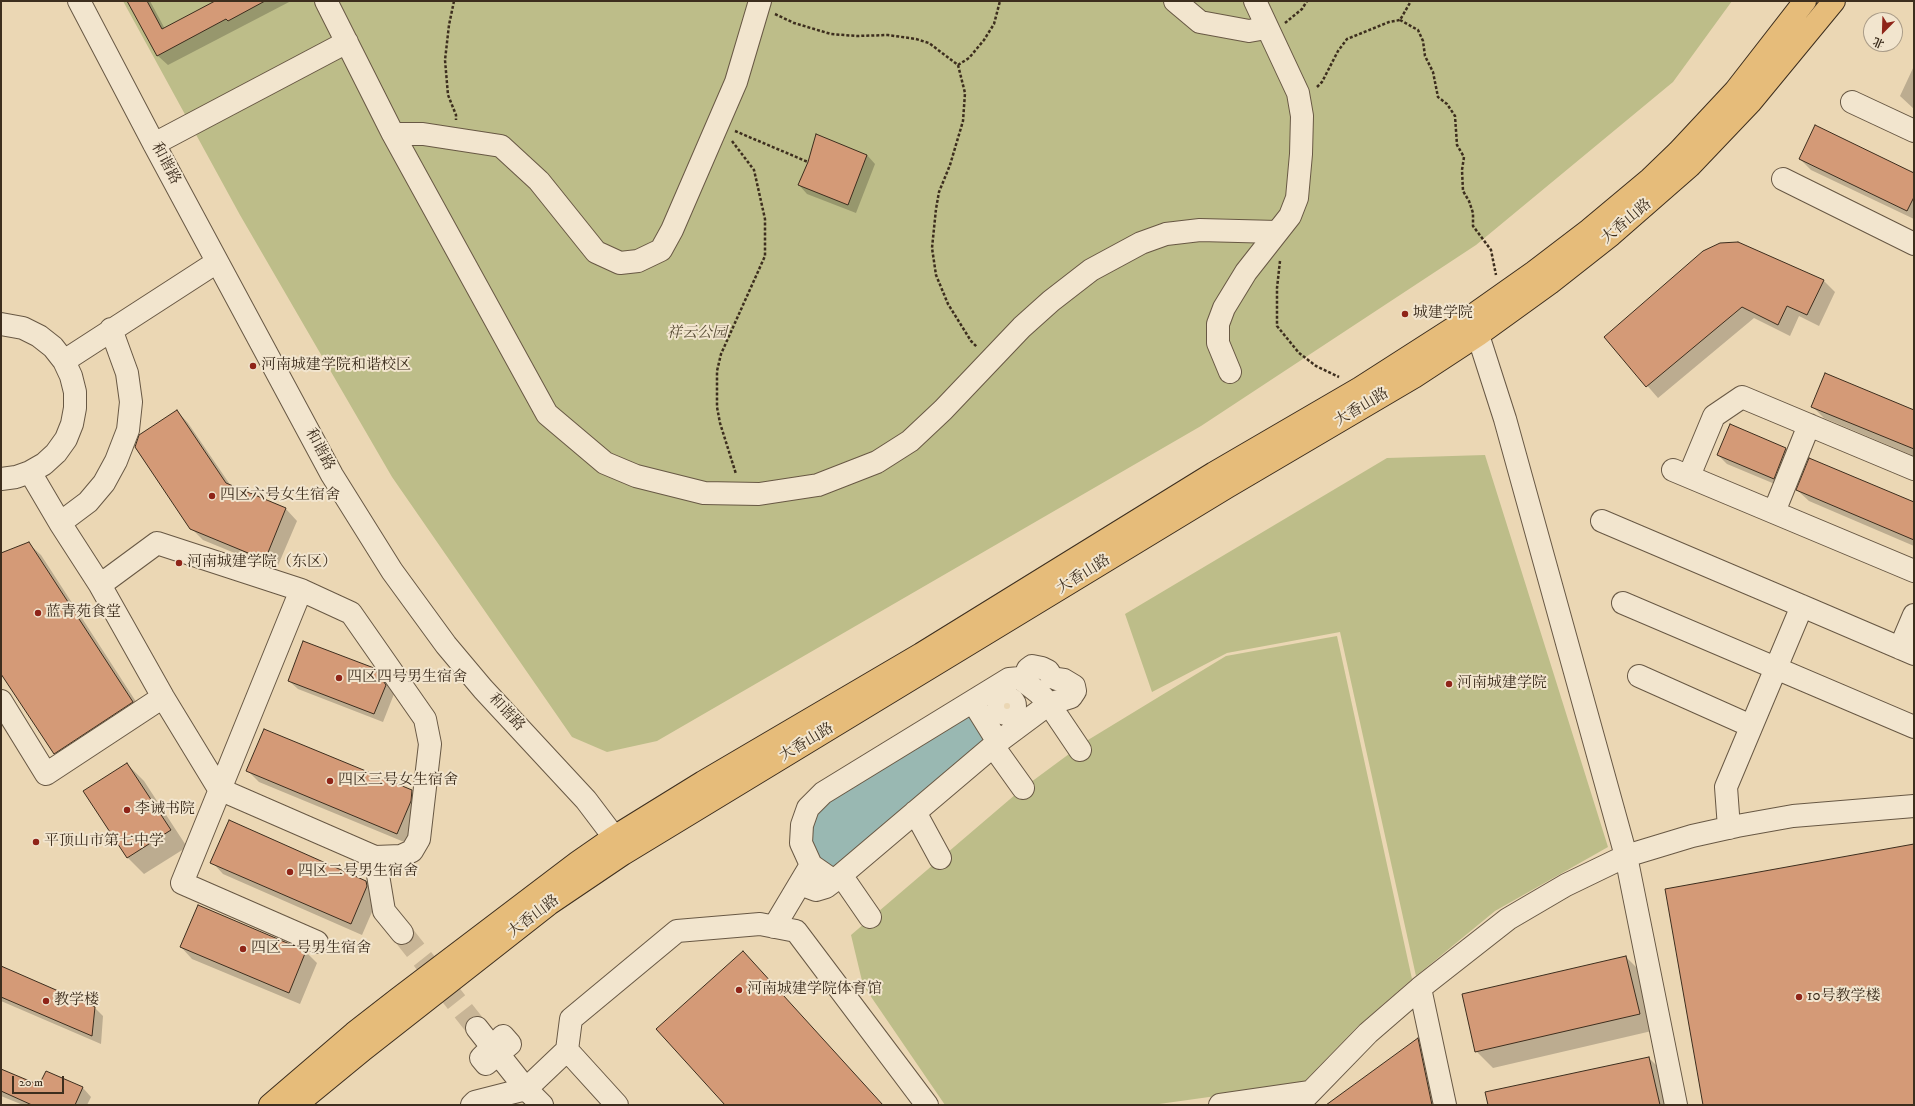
<!DOCTYPE html>
<html>
<head>
<meta charset="utf-8">
<style>
  body { margin:0 }
  #map { position:relative; width:1915px; height:1106px; overflow:hidden; background:#ebd7b4; font-family:"IM FELL DW Pica","Noto Serif SC",serif }
  canvas { display:block }
  .frame { position:absolute; inset:0; border:2px solid #3d2e1e; pointer-events:none }
  .north { position:absolute; left:1863px; top:12px; width:40px; height:40px; box-sizing:border-box; background:#f2e5ce; border:1px solid #aa9c88; border-radius:50%; rotate:203deg; font-size:11px; font-weight:700; line-height:16px; text-align:center; color:#3d2e1e }
  .north::after { content:''; display:block; margin:auto; width:14px; height:18px; background:#8f2418; clip-path:polygon(50% 0,100% 100%,50% 72%,0 100%) }
  .scale { position:absolute; left:12px; top:1076px; width:52px; height:18px; box-sizing:border-box; border:2px solid #3d2e1e; border-top:0; padding-left:5px; font-size:12px; line-height:14px; white-space:nowrap; color:#3d2e1e; -webkit-text-stroke:3px #f2e5ce; paint-order:stroke }
</style>
</head>
<body>
<div id="map">
<canvas width="1915" height="1106"></canvas>
<div class="frame"></div>
<div class="north">北</div>
<div class="scale">20 m</div>
</div>
<script>
const ctx = document.querySelector('canvas').getContext('2d');
ctx.lineJoin = 'round';
function paint(path, color) { ctx.fillStyle = color; ctx.fill(path, 'evenodd'); }
const shape = rows => new Path2D(rows.map(r => 'M' + r).join(''));
function stroke(path, color, width, dash) { ctx.strokeStyle = color; ctx.lineWidth = width; ctx.lineCap = dash ? 'butt' : 'round'; ctx.setLineDash(dash || []); ctx.stroke(path); }
function drawText(font, color, halo, rows, align = 'center') {
  ctx.font = font + ' "IM FELL DW Pica","Noto Serif SC",serif'; ctx.lineWidth = 4; ctx.setLineDash([]); ctx.textBaseline = 'middle'; ctx.strokeStyle = halo; ctx.fillStyle = color; for (const [text, x, y, turn = 0] of rows) {
    ctx.save(); ctx.translate(x, y); ctx.rotate((+turn || 0) * Math.PI / 180); ctx.textAlign = isNaN(turn) ? turn : align; if (halo) ctx.strokeText(text, 0, 0); ctx.fillText(text, 0, 0); ctx.restore();
  }
}
paint(shape([
  [123,1,1732,1,1673,82,1476,245,1201,426,657,741,607,752,572,737,392,477,240,215],
  [1485,455,1608,847,1495,911,1416,976,1340,632,1227,653,1152,692,1125,614,1387,458],
  [1337,636,1412,979,1357,1027,1302,1084,1152,1105,945,1105,863,985,851,935,1023,788,1088,740,1226,656]
]), '#bdbd89');
const water = shape([
  [970,710,992,739,835,873,809,847,811,822,820,805,970,710]
]);
paint(water, '#99b8b2');
stroke(water, '#748177', 1);
paint(shape([
  [128,1,150,1,165,29,217,1,291,1,168,65,158,56],
  [1914,66,1914,109,1900,96],
  [867,155,875,164,856,213,807,194,799,185],
  [1800,159,1914,174,1914,219,1811,170],
  [1823,280,1835,292,1819,326,1799,316,1790,336,1754,318,1658,398,1605,337],
  [1813,407,1914,412,1914,456,1824,418],
  [177,411,188,423,231,486,286,509,297,521,276,570,203,540,191,528],
  [1731,426,1786,449,1794,458,1782,487,1727,464,1718,455],
  [1797,490,1914,503,1914,546,1809,501],
  [29,544,41,555,144,714,66,765,55,753,1,673,1,552,5,553],
  [374,669,383,678,394,694,383,722,298,689,289,681],
  [127,764,144,781,187,847,144,874,127,857],
  [248,771,411,791,423,803,409,844,259,782],
  [212,862,366,881,378,893,378,898,362,935,223,874],
  [198,906,306,952,317,963,300,1004,192,959,181,947],
  [1626,957,1643,974,1656,1030,1493,1068,1476,1051],
  [1,967,94,1007,103,1016,101,1044,1,1001],
  [1418,1039,1435,1056,1446,1105,1328,1105],
  [1649,1058,1666,1075,1673,1105,1489,1105],
  [1,1070,40,1087,83,1088,91,1097,87,1105,23,1105,1,1096]
]), '#0003');
const building = shape([
  [127,1,147,1,162,29,215,1,265,1,228,21,226,19,157,56,127,1],
  [1815,125,1914,173,1914,197,1907,211,1799,159,1815,125],
  [816,134,867,155,848,205,798,185,808,162,816,134],
  [1738,242,1824,280,1807,315,1787,306,1778,325,1742,307,1646,387,1604,337,1703,251,1720,243,1738,242],
  [1825,373,1914,410,1914,449,1811,407,1825,373],
  [177,410,226,483,286,508,265,560,190,529,135,447,139,435,177,410],
  [1730,424,1786,448,1774,479,1717,455,1730,424],
  [1809,458,1914,502,1914,540,1796,490,1809,458],
  [29,542,133,702,54,754,1,674,1,553,29,542],
  [303,641,374,668,386,685,374,714,288,681,303,641],
  [264,729,412,790,411,801,397,834,246,771,264,729],
  [127,763,171,830,127,858,83,791,127,763],
  [229,820,366,881,367,886,351,924,210,863,229,820],
  [1914,844,1914,1105,1703,1105,1665,889,1914,844],
  [198,905,306,951,289,993,180,947,198,905],
  [743,951,883,1105,725,1105,656,1029,743,951],
  [1626,956,1640,1014,1475,1052,1462,994,1626,956],
  [1,966,95,1007,92,1036,1,997,1,966],
  [1418,1038,1432,1105,1326,1105,1418,1038],
  [1649,1057,1660,1105,1488,1105,1485,1092,1649,1057],
  [1,1069,39,1085,46,1071,83,1087,75,1105,32,1105,1,1091,1,1069]
]);
paint(building, '#d49a77');
stroke(building, '#3d2e1e', 1);
stroke(shape([
  [402,933,477,1028]
]), '#c8b596', 22, [22, 11]);
const minor = shape([
  [79,1,154,144,332,475,392,571,446,645,483,689,586,800,614,837,623,853],
  [326,1,393,134,423,134,501,146,539,181,596,252,620,263,638,261,661,250,672,230,736,82,760,1],
  [1175,1,1200,22,1249,31,1266,28],
  [1852,102,1914,131],
  [393,134,547,414,605,463,636,476,704,493,759,494,818,485,877,462,910,441,943,410,1022,327,1051,301,1091,270,1141,243,1166,234,1200,230,1277,232],
  [154,144,347,42],
  [1783,179,1914,244],
  [1466,320,1478,335,1505,419,1626,856,1676,1105],
  [1,324,23,328,39,336,53,347,64,361,71,376,75,392,75,408,72,424,66,439,56,453,44,464,30,472,16,477,1,479],
  [64,361,217,262],
  [1230,372,1218,343,1218,324,1224,308,1246,272,1290,216,1297,198,1301,154,1302,116,1298,93,1255,1],
  [1673,470,1914,571],
  [30,472,60,523,100,585,163,697,219,789,375,857,384,911,402,933],
  [1689,476,1714,416,1742,397,1914,469],
  [1774,512,1809,425],
  [1602,521,1802,606],
  [60,523,88,502,104,483,116,461,128,430,131,402,127,373,111,329],
  [100,585,157,543,301,590],
  [1623,603,1914,727],
  [1900,648,1914,615],
  [1639,676,1751,726],
  [1023,680,1028,669,1032,666,1042,668,1048,671,1052,677,1057,679,1064,680,1074,686,1075,691,1071,697,1049,704,1080,750],
  '999 706a8 8 0 1 1 16 0a8 8 0 1 1-16 0Z',
  [1,701,46,774,163,697],
  [973,702,998,742],
  [993,746,1023,788],
  [915,812,940,858],
  [1729,828,1726,787,1802,606,1914,654],
  [841,875,870,917],
  [800,884,816,890,826,887,834,881],
  [774,927,811,865,801,843,802,825,808,808,823,793,1009,679,1020,678,1039,693,1049,704,998,742,834,881,811,865],
  [317,942,182,883,301,590,351,613,425,719,430,744,419,839,412,851,401,856,375,857],
  [1420,988,1445,1105],
  [477,1028,492,1047,481,1058,486,1064,510,1044,503,1036,492,1047],
  [567,1050,571,1019,677,931,760,924,796,931,927,1105],
  [499,1055,526,1089,567,1050,617,1105],
  [472,1105,475,1102,526,1089,542,1105],
  [1220,1105,1310,1092],
  [1298,1105,1368,1033,1420,988,1508,919,1566,885,1626,856,1692,836,1737,826,1793,816,1914,806]
]);
const major = shape([
  [270,1105,354,1033,399,998,578,862,614,837,703,782,921,654,1214,473,1360,388,1466,320,1534,272,1589,230,1650,179,1678,152,1735,91,1805,1],
  [296,1105,363,1050,549,904,623,854,1227,487,1414,377,1478,335,1550,283,1611,235,1690,166,1750,103,1834,1]
]);
stroke(minor, '#685844', 24);
stroke(major, '#3d2e1e', 24);
stroke(shape([
  [454,1,449,25,445,60,448,95,456,115,456,120],
  [775,14,794,23,831,34,857,36,888,35,916,39,929,43,958,65,965,93,963,121,950,165,939,192,936,209,932,248,936,275,948,304,971,341,977,347],
  [1400,20,1418,30,1423,41,1425,56,1433,72,1438,97,1447,104,1455,116,1457,145,1464,157,1462,170,1463,191,1469,201,1473,213,1473,226,1491,250,1496,275],
  [1285,23,1302,9,1307,1],
  [958,65,969,58,984,40,994,24,1000,1],
  [1317,87,1322,82,1338,51,1347,39,1389,22,1400,20,1411,1],
  [735,131,808,162],
  [732,141,754,170,765,219,765,256,721,354,717,371,717,407,720,423,736,474],
  [1280,261,1277,288,1277,326,1299,353,1316,366,1339,377]
]), '#3d2e1e', 2.5, [3, 2]);
stroke(minor, '#f2e5ce', 22);
stroke(major, '#e6bc7a', 22);
for (const [x, y, r, color] of [
  [1405,314,4,"#8f2418"],
  [253,366,4,"#8f2418"],
  [212,496,4,"#8f2418"],
  [179,563,4,"#8f2418"],
  [38,613,4,"#8f2418"],
  [339,678,4,"#8f2418"],
  [1449,684,4,"#8f2418"],
  [330,781,4,"#8f2418"],
  [127,810,4,"#8f2418"],
  [36,842,4,"#8f2418"],
  [290,872,4,"#8f2418"],
  [243,949,4,"#8f2418"],
  [739,990,4,"#8f2418"],
  [1799,997,4,"#8f2418"],
  [46,1001,4,"#8f2418"]
]) { const dot = new Path2D(); dot.arc(x, y, r, 0, 2 * Math.PI); ctx.fillStyle = color; ctx.fill(dot); stroke(dot, '#f2e5ce', 1.5); }
drawText('15px', '#3d2e1e', '#f2e5ce', [
  ["和谐路",165,164,62],
  ["大香山路",1627,222,-40],
  ["大香山路",1362,408,-31],
  ["和谐路",319,450,62],
  ["大香山路",1084,575,-32],
  ["和谐路",506,713,47],
  ["大香山路",807,743,-31],
  ["大香山路",534,917,-37]
]);
drawText('15px', '#3d2e1e', '#f2e5ce', [
  ["城建学院",1413,314],
  ["河南城建学院和谐校区",261,366],
  ["四区六号女生宿舍",220,496],
  ["河南城建学院（东区）",187,563],
  ["蓝青苑食堂",46,613],
  ["四区四号男生宿舍",347,678],
  ["河南城建学院",1457,684],
  ["四区三号女生宿舍",338,781],
  ["李诫书院",135,810],
  ["平顶山市第七中学",44,842],
  ["四区二号男生宿舍",298,872],
  ["四区一号男生宿舍",251,949],
  ["河南城建学院体育馆",747,990],
  ["10号教学楼",1807,997],
  ["教学楼",54,1001]
], 'left');
drawText('italic 15px', '#574b33', '#f2e5ce', [
  ["祥云公园",697,334]
]);
</script>
</body>
</html>
